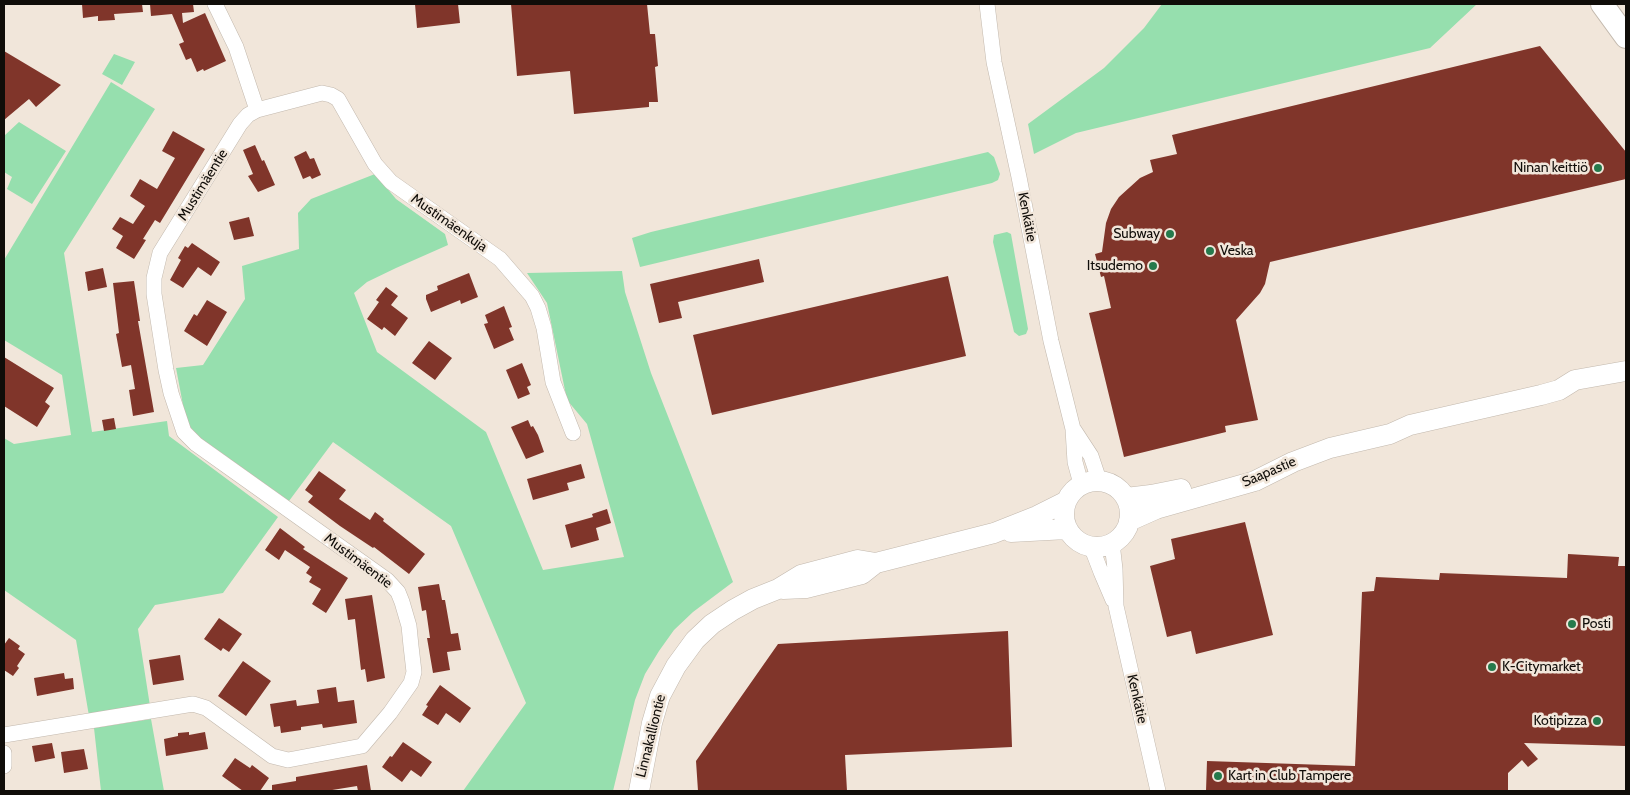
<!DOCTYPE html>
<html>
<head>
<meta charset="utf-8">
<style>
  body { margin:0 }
  #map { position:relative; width:1630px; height:795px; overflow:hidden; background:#f1e6da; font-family:Cabin,sans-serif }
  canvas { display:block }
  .frame { position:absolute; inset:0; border:5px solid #100d09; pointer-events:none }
</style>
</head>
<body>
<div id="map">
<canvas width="1630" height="795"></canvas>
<div class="frame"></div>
</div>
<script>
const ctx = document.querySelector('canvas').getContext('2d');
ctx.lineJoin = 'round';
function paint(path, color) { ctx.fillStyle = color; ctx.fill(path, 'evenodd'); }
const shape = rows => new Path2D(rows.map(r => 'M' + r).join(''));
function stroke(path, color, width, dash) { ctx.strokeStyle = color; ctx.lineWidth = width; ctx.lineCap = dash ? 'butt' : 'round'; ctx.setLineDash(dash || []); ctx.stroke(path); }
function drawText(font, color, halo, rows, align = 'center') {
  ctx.font = font + ' Cabin,sans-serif'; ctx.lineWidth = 5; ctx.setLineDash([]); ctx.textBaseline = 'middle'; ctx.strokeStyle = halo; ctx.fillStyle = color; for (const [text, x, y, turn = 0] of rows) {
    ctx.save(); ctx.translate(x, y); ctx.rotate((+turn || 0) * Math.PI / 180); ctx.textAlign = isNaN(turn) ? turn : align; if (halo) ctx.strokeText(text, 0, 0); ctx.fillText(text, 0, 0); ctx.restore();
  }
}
paint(shape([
  [1162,4,1477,4,1430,48,1076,133,1034,154,1028,124,1104,68,1144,28],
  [114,54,135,62,122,85,102,74],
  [111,82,155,109,64,253,92,432,167,421,169,436,278,517,223,593,155,605,138,629,150,706,89,716,76,640,4,590,4,438,14,444,71,435,62,375,4,340,4,260],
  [19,122,66,151,32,204,7,189,12,177,4,172,4,136],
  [988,152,994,157,1000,174,998,180,992,183,640,267,632,238,651,232],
  [375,174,396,199,445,234,448,245,396,268,367,282,354,293,377,352,486,432,543,570,624,557,587,424,567,400,547,303,527,273,622,271,625,292,651,373,733,582,693,612,674,630,659,651,645,674,635,700,613,791,463,791,526,703,451,526,333,442,289,501,196,435,186,421,176,368,203,365,245,299,242,266,299,249,298,213,311,199],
  [1007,232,1011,234,1028,329,1026,334,1019,336,1014,332,993,242,994,235],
  [151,719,164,791,101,791,94,728]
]), '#96dfae');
paint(shape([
  [82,4,142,4,143,12,114,14,115,20,98,21,98,16,83,18],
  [150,4,193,4,194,12,182,13,183,23,205,13,226,61,204,71,203,69,197,72,191,58,186,60,179,44,184,42,172,14,151,16],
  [415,4,458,4,460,23,417,28],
  [511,4,647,4,650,34,655,34,658,66,655,67,658,102,649,102,649,107,574,114,570,71,517,76],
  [1540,46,1626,152,1626,179,1270,262,1265,284,1260,293,1236,320,1258,420,1225,426,1226,432,1124,457,1089,313,1111,308,1104,276,1101,277,1095,254,1102,252,1106,223,1111,209,1119,197,1140,178,1153,172,1150,160,1177,154,1172,135],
  [4,51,61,85,36,107,29,99,4,120],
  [173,131,205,149,160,223,155,220,143,239,146,240,134,259,116,248,123,236,112,229,120,217,133,224,145,206,130,196,140,179,157,189,175,158,162,151],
  [255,145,262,161,264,160,275,185,258,192,248,176,253,174,243,150],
  [306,151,310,159,314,158,321,175,312,179,310,176,303,179,294,157],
  [249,217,254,236,234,240,229,222],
  [192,243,220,262,211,276,198,267,183,288,170,280,181,260,178,258,185,246,188,248],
  [759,259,764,282,678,302,682,318,659,323,650,284],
  [103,268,107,287,88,291,85,272],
  [469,273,478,297,461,304,460,300,431,312,426,299,426,295,438,290,437,286],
  [948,276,966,356,712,415,693,335],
  [134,281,140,321,138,321,154,412,133,416,129,390,135,389,131,365,122,367,116,334,119,333,113,283],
  [386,287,398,296,391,305,408,318,395,336,384,327,382,330,367,319,379,302,376,300],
  [207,300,227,312,207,346,184,331,194,314,197,316],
  [504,306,512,327,509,328,514,340,494,349,484,324,488,323,485,315],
  [429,341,452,358,435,380,412,363],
  [4,357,54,388,45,402,50,406,37,427,4,406],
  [522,363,531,385,527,387,530,394,518,399,506,370],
  [114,418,116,429,104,431,102,420],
  [528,420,531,427,533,426,538,435,544,452,526,459,511,427],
  [581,464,585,478,567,483,569,490,533,500,527,479],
  [319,471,346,490,339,499,370,520,375,512,384,519,383,521,425,554,409,574,374,547,373,548,340,526,308,502,313,496,305,490],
  [607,509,611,523,596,528,599,540,571,548,565,525,593,517,592,514],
  [1245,522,1273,635,1196,654,1191,631,1167,637,1150,566,1175,559,1171,539],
  [280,528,305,547,303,549,348,578,326,613,312,604,321,589,309,582,312,577,306,573,310,567,285,550,279,560,265,550],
  [1568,554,1619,557,1618,566,1626,566,1626,746,1524,743,1538,759,1528,767,1522,760,1508,773,1508,791,1206,791,1207,761,1355,766,1362,592,1374,591,1376,577,1439,580,1440,573,1567,578],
  [439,584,442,600,445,600,451,634,458,633,461,650,447,652,450,670,433,673,427,638,430,638,426,610,422,611,418,587],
  [372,595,385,678,367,682,365,669,361,670,355,619,348,620,345,599],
  [219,618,242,634,229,652,223,648,221,651,204,639],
  [1008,631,1012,747,845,755,847,791,698,791,696,761,778,644],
  [9,638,20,646,18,649,25,654,17,666,19,668,13,676,4,670,4,645],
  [180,655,184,680,153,685,149,660],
  [243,661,271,681,246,716,218,696],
  [64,673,65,679,73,678,74,689,37,696,34,678],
  [440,685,471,708,460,723,446,713,438,725,422,715,428,706,426,705],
  [336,687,338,702,354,700,357,723,323,728,322,724,301,727,301,730,281,733,280,726,274,727,270,704,296,700,297,706,319,703,317,690],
  [189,732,189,735,205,732,208,749,166,756,164,739,178,736,178,733],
  [403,742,432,762,421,777,411,770,402,782,382,767,390,756,392,757],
  [52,743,55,758,35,762,32,746],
  [84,749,88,769,64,773,61,752],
  [235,758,250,768,252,765,269,778,260,791,243,791,222,776],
  [367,765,371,791,358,791,357,786,326,791,272,791,272,785,296,781,296,777]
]), '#80352a');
const minor = shape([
  [215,4,236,47,257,110],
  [987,4,994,62,1019,177,1051,341,1073,429,1075,462,1081,484],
  [1074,430,1091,456,1099,480],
  [1112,543,1115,569,1116,606,1158,791],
  [1091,546,1101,572,1113,600],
  [4,735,193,704,206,708,272,756,288,760,362,746,390,713,411,683,414,672,411,646,409,626,402,602,398,592,387,580,196,444,184,432,171,393,166,370,154,294,154,278,160,253,240,124,248,115,257,110,322,93,331,95,338,99,375,164,391,182,500,259,532,296,538,308,544,328,553,382,573,433],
  [4,753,4,766]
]);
const secondary = shape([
  '1064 514a33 33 0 1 1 66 0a33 33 0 1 1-66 0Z',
  [1126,498,1151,495,1181,489],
  [1129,521,1156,509,1255,481,1293,462,1330,448,1390,434,1410,425,1541,395,1559,390,1575,380,1626,371],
  [1011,532,1067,529],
  [783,589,806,588,862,574,876,563,994,533,1037,516,1065,502],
  [639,791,652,723,660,696,676,666,695,640,712,624,733,610,753,599,778,589,801,575,858,560,876,563]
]);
const primary = shape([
  [1602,4,1626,37]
]);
stroke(minor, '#c2b8ad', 16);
stroke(secondary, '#c2b8ad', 21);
stroke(primary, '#c2b8ad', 24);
stroke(minor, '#fff', 15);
stroke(secondary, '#fff', 20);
stroke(primary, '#fff', 22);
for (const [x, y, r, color] of [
  [1598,168,5,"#257a4c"],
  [1170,234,5,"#257a4c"],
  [1210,251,5,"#257a4c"],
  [1153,266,5,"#257a4c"],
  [1572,624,5,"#257a4c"],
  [1492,667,5,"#257a4c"],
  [1597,721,5,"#257a4c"],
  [1218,776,5,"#257a4c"]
]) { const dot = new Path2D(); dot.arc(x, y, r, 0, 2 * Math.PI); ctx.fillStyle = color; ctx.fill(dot); stroke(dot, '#f1e6da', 2); }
drawText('14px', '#100d09', '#f1e6da', [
  ["Ninan keittiö",1588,168],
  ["Subway",1160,234],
  ["Veska",1220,251,"left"],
  ["Itsudemo",1143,266],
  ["Posti",1582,624,"left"],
  ["K-Citymarket",1502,667,"left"],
  ["Kotipizza",1587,721],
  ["Kart in Club Tampere",1228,776,"left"]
], 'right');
drawText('14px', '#100d09', '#f1e6da', [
  ["Mustimäentie",203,185,-58],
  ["Kenkätie",1027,217,79],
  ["Mustimäenkuja",449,223,35],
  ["Saapastie",1269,472,-23],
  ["Mustimäentie",358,561,37],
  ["Kenkätie",1137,699,77],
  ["Linnakalliontie",651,736,-76]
]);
</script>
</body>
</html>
